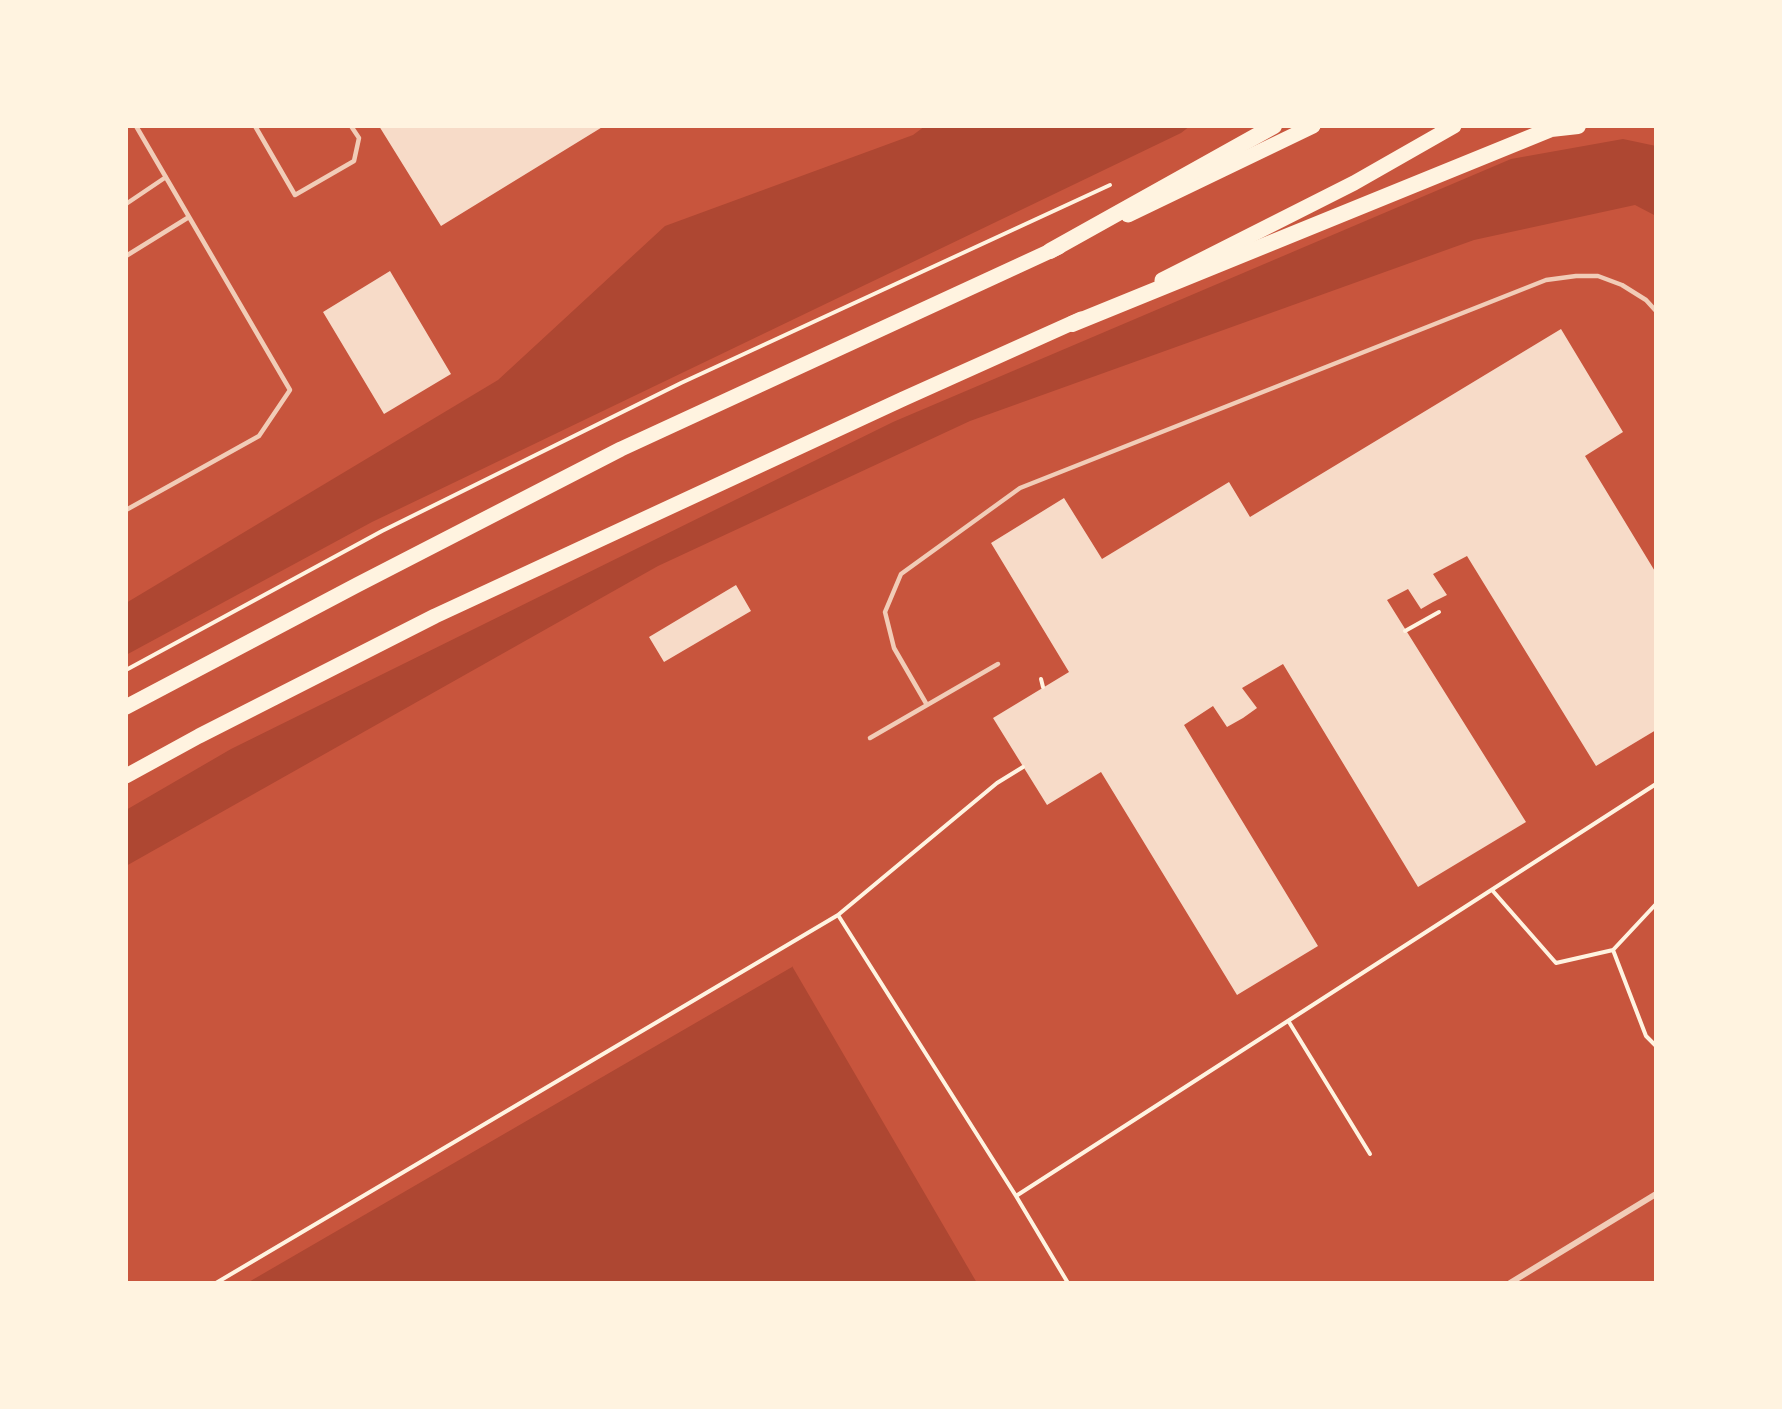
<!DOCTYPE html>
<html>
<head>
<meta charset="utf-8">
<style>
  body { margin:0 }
  #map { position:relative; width:1782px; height:1409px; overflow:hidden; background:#c8553d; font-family:Literata,serif }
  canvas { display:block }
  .frame { position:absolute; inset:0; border:128px solid #fff3e0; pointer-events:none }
</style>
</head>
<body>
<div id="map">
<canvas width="1782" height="1409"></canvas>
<div class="frame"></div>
</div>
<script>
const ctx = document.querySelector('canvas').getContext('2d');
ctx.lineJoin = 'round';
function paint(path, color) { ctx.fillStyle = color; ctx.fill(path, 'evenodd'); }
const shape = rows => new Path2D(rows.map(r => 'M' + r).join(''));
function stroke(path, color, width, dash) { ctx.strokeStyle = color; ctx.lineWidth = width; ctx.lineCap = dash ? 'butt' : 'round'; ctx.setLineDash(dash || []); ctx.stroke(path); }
paint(shape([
  [925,126,1190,126,1181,133,372,522,126,655,126,603,498,380,665,226,913,135],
  [1623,139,1656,146,1656,216,1635,205,1474,240,970,421,658,566,126,866,126,810,231,749,893,422,1511,159],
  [792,966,977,1283,247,1283,792,967]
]), '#ae4732');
paint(shape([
  [379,126,604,126,441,226],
  [390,271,451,374,384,414,323,312],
  [1561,329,1623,432,1585,456,1656,573,1656,730,1596,766,1467,556,1433,574,1447,595,1433,602,1421,609,1408,589,1387,600,1526,822,1418,887,1283,664,1242,688,1257,708,1243,718,1227,727,1213,706,1184,725,1318,946,1237,995,1101,772,1047,805,993,718,1069,672,991,543,1064,498,1102,559,1229,482,1250,517],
  [736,585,751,611,664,662,649,637]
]), '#f7dbc8');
stroke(shape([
  [1405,631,1439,612],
  [126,670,382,531,681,383,1110,185],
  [1041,679,1043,687],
  [1492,890,1556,963,1613,950,1646,1036,1656,1046],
  [838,915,1016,1196,1068,1283],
  [1613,950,1656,904],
  [1289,1022,1370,1154],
  [1016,1196,1656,784],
  [216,1283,838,915,997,783,1023,767]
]), '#fff3e0', 4);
stroke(shape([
  [255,126,295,195,354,161,359,138,351,126],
  [126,204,166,177],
  [126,256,189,217],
  [126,510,259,436,290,390,136,126],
  [927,705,894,648,885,612,901,574,1020,488,1546,280,1576,276,1598,276,1622,285,1646,300,1656,311],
  [870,738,998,664]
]), '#f1ccb7', 4.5);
stroke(shape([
  [1510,1283,1656,1194]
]), '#f1ccb7', 6);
stroke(shape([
  [1128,215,1313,126],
  [1162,280,1354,183,1454,126],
  [126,707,357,585,621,449,1059,247],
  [126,776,199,736,435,616,903,399,1081,319]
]), '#fff3e0', 15);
stroke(shape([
  [1050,251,1274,126],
  [1072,324,1551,129,1578,126]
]), '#fff3e0', 16);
</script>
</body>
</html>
